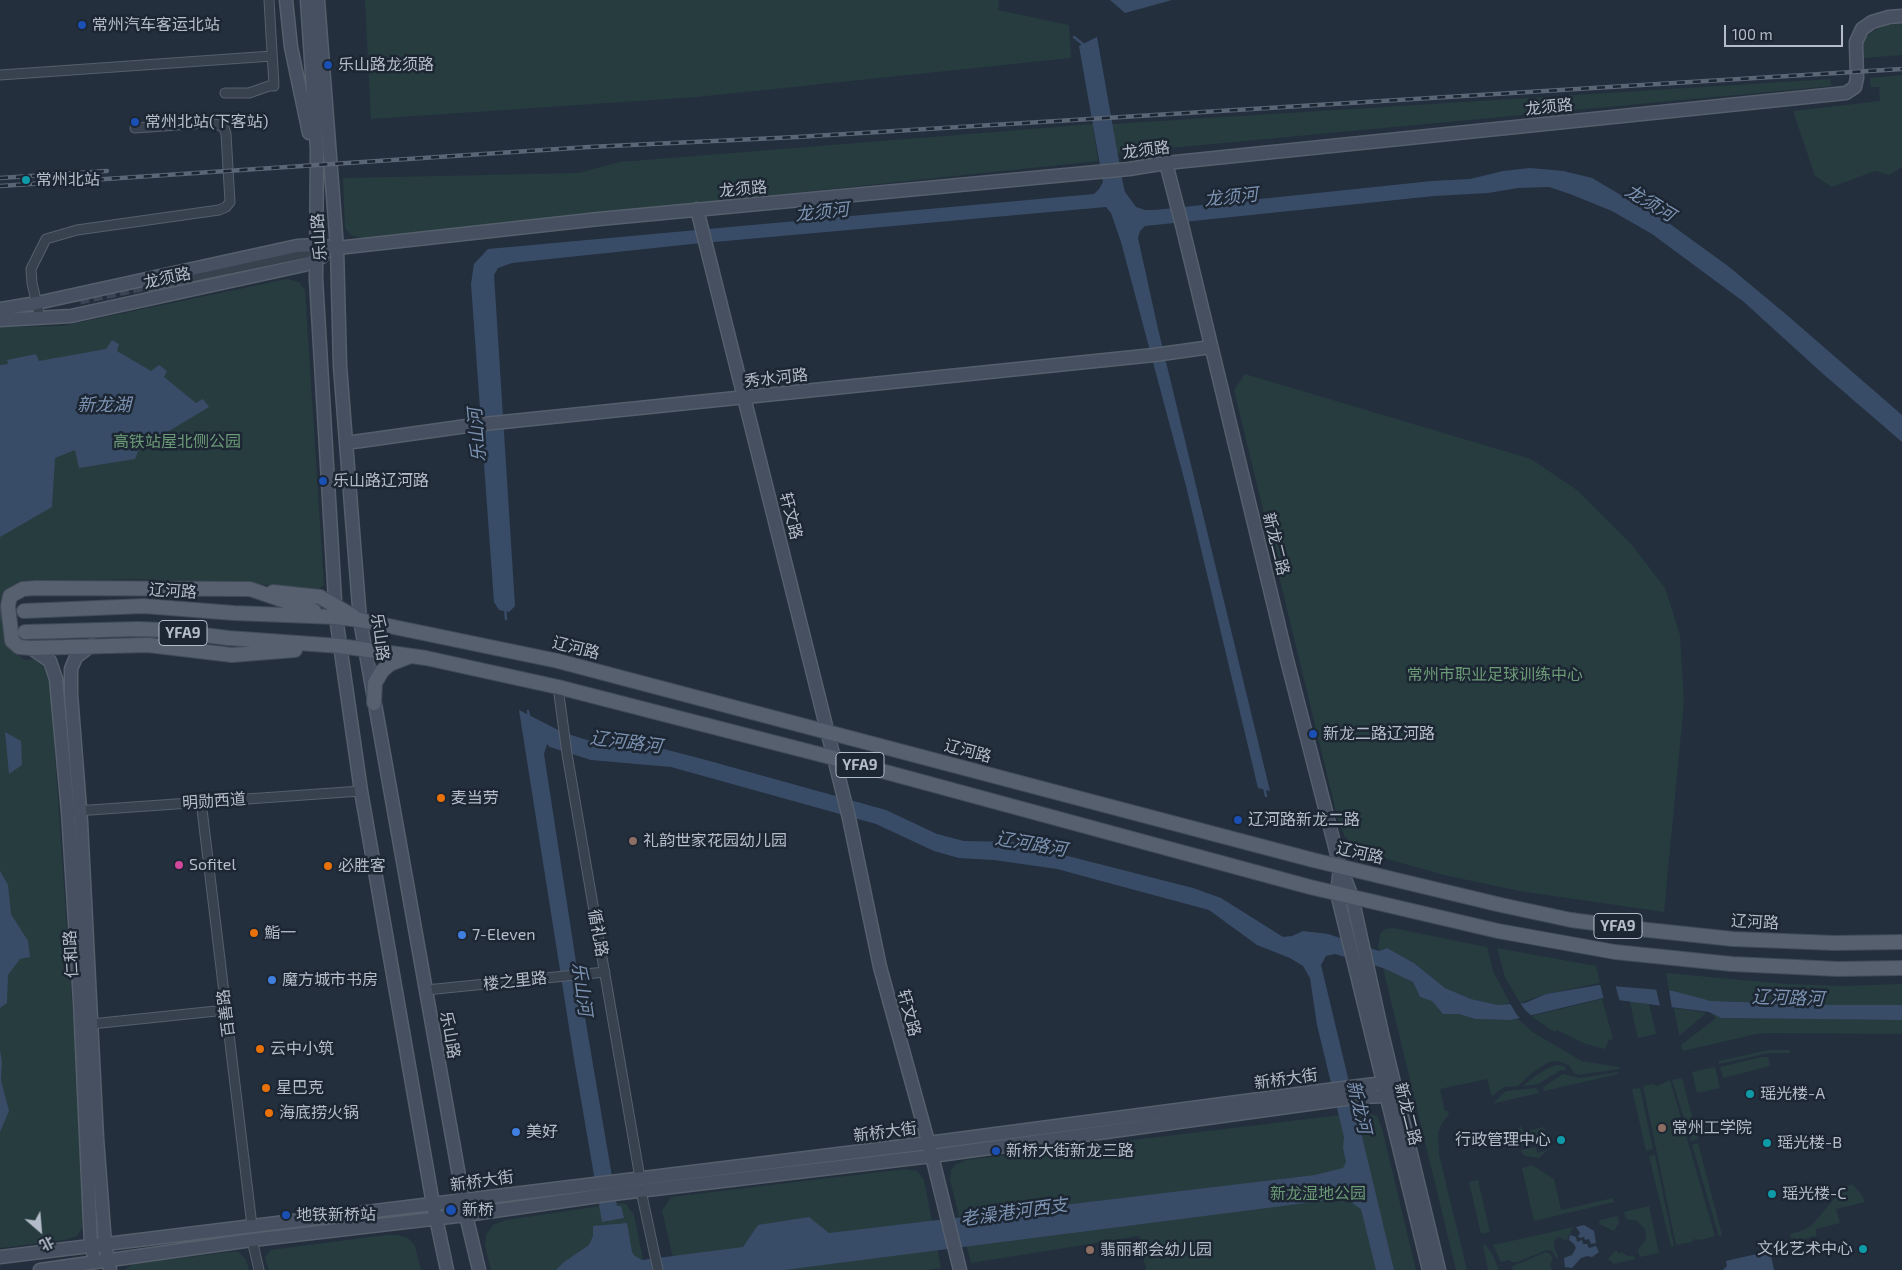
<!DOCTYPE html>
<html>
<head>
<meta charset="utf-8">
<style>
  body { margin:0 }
  #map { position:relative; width:1902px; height:1270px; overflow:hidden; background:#242f3e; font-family:"Exo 2","Noto Sans SC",sans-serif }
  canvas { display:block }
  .north { position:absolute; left:15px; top:1205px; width:50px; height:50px; -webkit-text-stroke:4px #1d2633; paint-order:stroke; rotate:153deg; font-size:14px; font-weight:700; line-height:20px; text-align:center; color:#b4bcc9 }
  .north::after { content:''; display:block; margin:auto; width:18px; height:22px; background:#b4bcc9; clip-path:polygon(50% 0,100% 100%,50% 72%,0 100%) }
  .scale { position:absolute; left:1724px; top:25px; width:119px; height:22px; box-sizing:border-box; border:2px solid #b4bcc9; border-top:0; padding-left:6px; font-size:15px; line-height:18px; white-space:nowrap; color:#b4bcc9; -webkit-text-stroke:4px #1d2633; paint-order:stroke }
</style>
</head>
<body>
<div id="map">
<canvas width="1902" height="1270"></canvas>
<div class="north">北</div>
<div class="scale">100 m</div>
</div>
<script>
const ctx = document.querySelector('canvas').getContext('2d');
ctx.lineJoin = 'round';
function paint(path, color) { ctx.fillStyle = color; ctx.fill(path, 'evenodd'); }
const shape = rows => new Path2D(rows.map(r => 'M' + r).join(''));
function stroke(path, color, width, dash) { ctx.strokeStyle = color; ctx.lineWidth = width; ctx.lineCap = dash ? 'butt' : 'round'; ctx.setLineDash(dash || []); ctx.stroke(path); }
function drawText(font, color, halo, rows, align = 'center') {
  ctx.font = font + ' "Exo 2","Noto Sans SC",sans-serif'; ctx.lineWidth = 5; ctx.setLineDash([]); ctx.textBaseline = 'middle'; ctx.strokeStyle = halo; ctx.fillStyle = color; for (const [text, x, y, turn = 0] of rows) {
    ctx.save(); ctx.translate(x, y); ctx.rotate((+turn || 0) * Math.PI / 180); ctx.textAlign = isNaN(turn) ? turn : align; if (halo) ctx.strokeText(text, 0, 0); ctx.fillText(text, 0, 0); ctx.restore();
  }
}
paint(shape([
  [365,0,999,0,998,10,1069,25,1071,58,697,97,371,119],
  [1902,24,1902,55,1864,58,1864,39,1872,32,1886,25],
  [1902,75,1902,167,1889,175,1875,171,1832,187,1815,176,1793,111,1880,101,1879,87,1871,87,1870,78],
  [1830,79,1832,86,1117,153,1112,124],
  [1093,124,1098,161,364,238,352,236,345,228,343,178,578,173,620,162],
  [287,279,299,282,305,290,324,585,318,590,258,584,137,579,27,582,18,584,10,588,9,646,24,660,33,659,41,662,47,671,50,683,82,1146,83,1218,82,1228,77,1236,65,1240,0,1248,0,327,62,326],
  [1245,374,1531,459,1577,490,1631,544,1665,588,1680,635,1684,702,1664,912,1519,891,1444,875,1373,855,1354,845,1345,837,1338,820,1234,390],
  [1393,928,1487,947,1493,971,1510,1003,1498,1005,1471,999,1445,988,1414,963,1387,948,1379,951,1378,947,1380,934,1385,929],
  [1497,948,1596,966,1600,983,1546,994,1520,1003,1505,977],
  [1383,968,1413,982,1420,997,1432,1001,1443,1014,1459,1014,1475,1019,1510,1020,1518,1019,1534,1033,1582,1061,1619,1067,1620,1069,1578,1075,1574,1073,1569,1065,1557,1061,1549,1062,1534,1071,1518,1086,1504,1087,1492,1096,1487,1079,1440,1089,1445,1111,1448,1111,1449,1114,1442,1123,1438,1133,1439,1155,1467,1270,1456,1270],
  [1666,973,1786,984,1843,986,1902,984,1902,1005,1830,1005,1711,1001,1669,991],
  [1646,990,1656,1034,1638,1038,1628,994],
  [1602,999,1613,1039,1609,1040,1605,1049,1586,1044,1557,1030,1554,1032,1531,1016],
  [1674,1008,1696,1011,1706,1013,1679,1036],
  [1710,1013,1721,1018,1902,1020,1902,1034,1770,1033,1756,1034,1683,1051,1681,1045,1716,1018],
  [1768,1050,1790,1050,1790,1053,1769,1053,1719,1064,1719,1061],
  [1762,1057,1768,1057,1770,1066,1723,1078,1720,1067],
  [1557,1065,1564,1066,1566,1070,1561,1070,1538,1084,1523,1086,1535,1076,1548,1068],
  [1715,1067,1720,1088,1697,1093,1692,1072],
  [1618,1072,1618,1074,1544,1091,1543,1087,1563,1074,1580,1078],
  [1682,1078,1698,1139,1691,1141,1672,1080],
  [1670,1080,1715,1236,1701,1240,1695,1239,1691,1242,1676,1245,1643,1086,1652,1084,1657,1086],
  [1536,1088,1539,1093,1492,1104,1506,1091],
  [1640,1088,1653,1149,1646,1151,1632,1089],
  [1366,1112,1377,1116,1382,1128,1416,1270,1146,1270,1139,1236,971,1263,950,1180,951,1170,955,1165,966,1160],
  [1521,1126,1523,1132,1544,1127,1545,1132,1538,1135,1538,1139,1534,1140,1535,1143,1519,1146,1515,1132],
  [1698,1143,1722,1235,1719,1236,1692,1145],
  [1536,1147,1537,1153,1548,1150,1539,1158,1525,1156,1522,1153,1521,1150],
  [1655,1155,1674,1246,1671,1247,1649,1156],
  [1532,1165,1554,1179,1561,1210,1613,1198,1614,1202,1534,1221,1522,1168],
  [905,1169,917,1171,924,1180,941,1268,927,1270,676,1270,662,1211,671,1197],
  [1478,1180,1490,1232,1481,1234,1469,1182],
  [1852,1184,1861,1194,1865,1202,1836,1209,1840,1223,1816,1229,1816,1236,1792,1242,1790,1234,1804,1230,1812,1225,1843,1188],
  [621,1203,626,1204,634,1215,645,1270,491,1270,485,1246,486,1235,493,1225,506,1220],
  [1649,1206,1659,1253,1640,1257,1638,1250,1646,1240,1645,1229,1637,1221,1626,1219,1624,1212],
  [1618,1216,1619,1223,1614,1231,1599,1224,1600,1220],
  [1574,1227,1571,1230,1571,1234,1569,1234,1567,1241,1558,1237,1554,1241,1555,1250,1558,1256,1557,1259,1552,1251,1547,1250,1517,1262,1511,1262,1509,1260,1501,1262,1493,1245],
  [386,1235,398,1235,408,1238,415,1246,421,1270,269,1270,265,1258,270,1250],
  [1485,1244,1492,1254,1499,1270,1488,1270,1483,1246],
  [1616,1250,1619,1254,1621,1252,1628,1256,1634,1256,1635,1259,1614,1264,1608,1259],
  [238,1251,246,1260,249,1270,124,1270,133,1264],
  [1546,1252,1550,1254,1553,1258,1550,1265,1552,1270,1514,1270,1511,1267]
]), '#263c3f');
paint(shape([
  [1110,0,1172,0,1125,13],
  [1097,37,1123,184,1125,192,1136,207,1145,210,1155,210,1432,181,1470,179,1503,171,1530,168,1563,171,1592,178,1670,224,1728,266,1788,316,1902,415,1902,442,1822,373,1744,302,1652,234,1612,211,1570,194,1549,187,1518,188,1488,193,1434,196,1145,226,1140,231,1138,238,1158,329,1270,791,1258,788,1186,486,1121,242,1111,213,1106,207,692,244,512,263,498,268,494,275,515,606,509,612,499,610,494,602,471,284,474,264,488,249,1094,194,1099,189,1103,182,1079,46],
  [112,340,119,344,117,351,151,371,159,365,167,371,164,377,196,403,203,399,209,407,139,449,135,459,79,468,75,450,55,458,52,507,0,537,0,365,8,364,7,360,36,354,39,361,106,349],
  [519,710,562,732,593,742,656,747,706,760,886,810,937,834,964,841,1013,842,1193,888,1221,898,1283,937,1292,936,1303,931,1328,934,1379,951,1387,948,1414,963,1445,988,1471,999,1498,1005,1525,1003,1546,994,1599,985,1673,991,1711,1001,1833,1005,1902,1005,1902,1020,1721,1018,1709,1012,1603,998,1511,1020,1475,1019,1459,1014,1443,1014,1432,1001,1420,997,1413,982,1383,968,1335,954,1326,956,1321,965,1394,1270,1376,1270,1361,1209,1349,1201,1337,1199,784,1270,556,1270,564,1262,589,1245,593,1236,593,1226,627,1223,632,1252,635,1256,642,1260,743,1247,758,1225,809,1217,829,1233,1315,1175,1343,1168,1346,1162,1343,1148,1344,1137,1317,1025,1310,978,1303,966,1290,958,1257,945,1209,910,1057,869,994,860,959,858,934,851,876,824,671,767,591,760,550,747,547,744,544,754,580,988,617,1206,621,1206,624,1218,602,1222,574,1059],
  [5,732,21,741,22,765,9,774],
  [0,871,8,885,11,914,28,941,30,957,20,959,8,975,7,1003,0,1008],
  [0,1050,2,1062,1,1080,9,1111,0,1132],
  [1584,1225,1594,1231,1596,1243,1591,1244,1589,1239,1585,1240,1584,1237,1580,1238,1578,1236,1580,1233,1576,1227],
  [1570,1235,1576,1237,1577,1242,1582,1240,1583,1244,1587,1244,1589,1248,1596,1246,1599,1252,1592,1257,1587,1256,1581,1258,1572,1268,1565,1267,1564,1258,1572,1255,1576,1248,1574,1244,1569,1240],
  [1770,1251,1774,1270,1723,1270,1727,1266,1726,1261]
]), '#394c67');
paint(shape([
  [1600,984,1615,984,1620,1002,1604,1000],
  [1656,989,1669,990,1672,1008,1660,1006],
  [1519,1001,1525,1010,1533,1017,1522,1020,1517,1015,1509,1002]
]), '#242f3e');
stroke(shape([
  [1074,37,1084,45],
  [505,608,506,619],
  [528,711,529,717],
  [1264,787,1266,796]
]), '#394c67', 2.5);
stroke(shape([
  [80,300,147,286]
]), '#3a4453', 9, [9, 4.5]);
stroke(shape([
  [0,613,24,611]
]), '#3a4453', 14, [14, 7]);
const street = shape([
  [0,75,272,56],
  [225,93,249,93,269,86,274,86,269,0],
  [147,286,321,250],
  [40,318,32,283,31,269,46,239,77,230,219,210,226,207,230,202,226,134,224,128,219,125,206,123,135,128],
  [558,687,567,754,640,1178],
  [201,801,252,1226],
  [76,811,361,791],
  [426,990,605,972],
  [91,1024,226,1010],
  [641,1191,658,1270],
  [252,1240,259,1270]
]);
const secondary = shape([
  [286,0,291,47,309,133],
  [307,0,317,149,316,279,336,617,361,791,433,1204,447,1270],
  [318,0,337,248,340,366,360,620,466,1215,479,1270],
  [1166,163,1183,229,1287,660,1340,866,1352,897,1382,1033,1439,1270],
  [697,209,849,818,880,967,932,1156,960,1270],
  [0,309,37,303,297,246,317,245,337,248,599,219,1129,169,1166,163,1846,93,1855,87,1857,78,1856,42,1862,29,1872,22,1889,17,1902,16],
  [0,320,71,316,304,265,322,257],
  [346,443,474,425,1154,355,1211,347],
  [92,645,76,657,71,669,71,694,81,822,97,1138,105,1244,110,1270],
  [31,648,50,661,56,679,68,812,80,1002,91,1245,93,1253],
  [1340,869,1337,893,1429,1270],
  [0,1257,928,1143,1328,1090,1383,1083,1395,1088],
  [40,1270,252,1240,466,1215,613,1194,932,1156,1360,1097,1387,1096,1395,1088]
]);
const primary = shape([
  [273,592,320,597,353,616],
  [24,611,144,606,234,613,336,617,360,620,558,661,1313,860,1501,905,1571,920,1648,930,1733,939,1835,943,1902,942],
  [25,632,138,629,164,630,228,638,340,646,426,658,558,687,834,758,1310,887,1498,931,1615,952,1732,964,1838,969,1902,968],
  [295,650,232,655,148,645,31,648,19,647,12,641,8,606,10,596,23,589,36,588,250,589,314,611],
  [374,703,375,683,382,671,390,664,408,657]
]);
stroke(street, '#565f6c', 11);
stroke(secondary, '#565f6c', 15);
stroke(primary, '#414a57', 16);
stroke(street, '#38414e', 9);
stroke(secondary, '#465061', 12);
stroke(primary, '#56606e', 14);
const rail = shape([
  [0,178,107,171],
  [0,186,589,147,797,137,1902,69]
]);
stroke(rail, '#5a6575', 4.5);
stroke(rail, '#1d2633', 2.5, [8]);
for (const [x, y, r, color] of [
  [82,25,5,"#1a4fb4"],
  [328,65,5,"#1a4fb4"],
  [135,122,5,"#1a4fb4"],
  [26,180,5,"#0f9aa8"],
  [323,481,5,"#1a4fb4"],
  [1313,734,5,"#1a4fb4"],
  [441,798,5,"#e8710a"],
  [1238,820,5,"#1a4fb4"],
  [633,841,5,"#8d6e63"],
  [179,865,5,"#d1479c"],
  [328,866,5,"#e8710a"],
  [254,933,5,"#e8710a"],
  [462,935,5,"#3f7fe0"],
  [272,980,5,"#3f7fe0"],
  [260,1049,5,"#e8710a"],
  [266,1088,5,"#e8710a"],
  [1750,1094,5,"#0f9aa8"],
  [269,1113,5,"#e8710a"],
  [1662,1128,5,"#8d6e63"],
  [516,1132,5,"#3f7fe0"],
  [1561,1140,5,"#0f9aa8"],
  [1767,1143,5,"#0f9aa8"],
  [996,1151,5,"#1a4fb4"],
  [1772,1194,5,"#0f9aa8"],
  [451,1210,6,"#1a4fb4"],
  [286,1215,5,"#1a4fb4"],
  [1863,1249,5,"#0f9aa8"],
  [1090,1250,5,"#8d6e63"]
]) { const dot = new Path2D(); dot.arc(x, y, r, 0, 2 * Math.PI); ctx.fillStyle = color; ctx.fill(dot); stroke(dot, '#1d2633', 2); }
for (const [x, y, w] of [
  [183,633,48],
  [860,765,48],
  [1618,926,48]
]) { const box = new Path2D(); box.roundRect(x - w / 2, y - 12.5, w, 25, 4); ctx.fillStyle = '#1d2633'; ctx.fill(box); stroke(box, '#b4bcc9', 1); }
drawText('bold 15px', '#b4bcc9', null, [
  ["YFA9",183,633],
  ["YFA9",860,765],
  ["YFA9",1618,926]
]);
drawText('16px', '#b4bcc9', '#1d2633', [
  ["常州汽车客运北站",92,25],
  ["乐山路龙须路",338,65],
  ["常州北站(下客站)",145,122],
  ["常州北站",36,180],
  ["乐山路辽河路",333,481],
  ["新龙二路辽河路",1323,734],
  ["麦当劳",451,798],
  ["辽河路新龙二路",1248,820],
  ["礼韵世家花园幼儿园",643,841],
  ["Sofitel",189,865],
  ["必胜客",338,866],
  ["鮨一",264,933],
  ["7-Eleven",472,935],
  ["魔方城市书房",282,980],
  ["云中小筑",270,1049],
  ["星巴克",276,1088],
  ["瑶光楼-A",1760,1094],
  ["海底捞火锅",279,1113],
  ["常州工学院",1672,1128],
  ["美好",526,1132],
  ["行政管理中心",1551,1140,"right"],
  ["瑶光楼-B",1777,1143],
  ["新桥大街新龙三路",1006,1151],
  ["瑶光楼-C",1782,1194],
  ["新桥",462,1210],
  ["地铁新桥站",296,1215],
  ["文化艺术中心",1853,1249,"right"],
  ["翡丽都会幼儿园",1100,1250]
], 'left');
drawText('16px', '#b4bcc9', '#1d2633', [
  ["龙须路",1549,107,-6],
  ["龙须路",1146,150,-7],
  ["龙须路",743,189,-5],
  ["乐山路",319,237,-94],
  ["龙须路",167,278,-12],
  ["秀水河路",776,378,-6],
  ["轩文路",791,516,76],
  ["新龙二路",1276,544,76],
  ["辽河路",173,591,4],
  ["乐山路",380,637,82],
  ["辽河路",576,648,14],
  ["辽河路",968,751,15],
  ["明勋西道",214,801,-4],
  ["辽河路",1360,853,13],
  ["辽河路",1755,922,3],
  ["循礼路",598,933,80],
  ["仁和路",71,954,-93],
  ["楼之里路",515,981,-6],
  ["百善路",226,1013,-97],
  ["轩文路",909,1013,75],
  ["乐山路",450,1035,80],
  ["新桥大街",1286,1079,-8],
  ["新龙二路",1408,1114,76],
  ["新桥大街",885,1132,-7],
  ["新桥大街",482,1181,-8]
]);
drawText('16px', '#6b9a76', '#1d2633', [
  ["高铁站屋北侧公园",177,442],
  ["常州市职业足球训练中心",1495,675],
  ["新龙湿地公园",1318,1194]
]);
drawText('italic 18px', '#7c92b1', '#1d2633', [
  ["龙须河",1231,197,-6],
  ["龙须河",1650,203,31],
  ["龙须河",822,212,-6],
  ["新龙湖",104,405],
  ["乐山河",477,435,-95],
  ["辽河路河",626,742,7],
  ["辽河路河",1031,844,10],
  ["乐山河",582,989,82],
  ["辽河路河",1788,998,2],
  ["新龙河",1359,1107,77],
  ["老澡港河西支",1014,1212,-8]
]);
</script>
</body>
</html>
